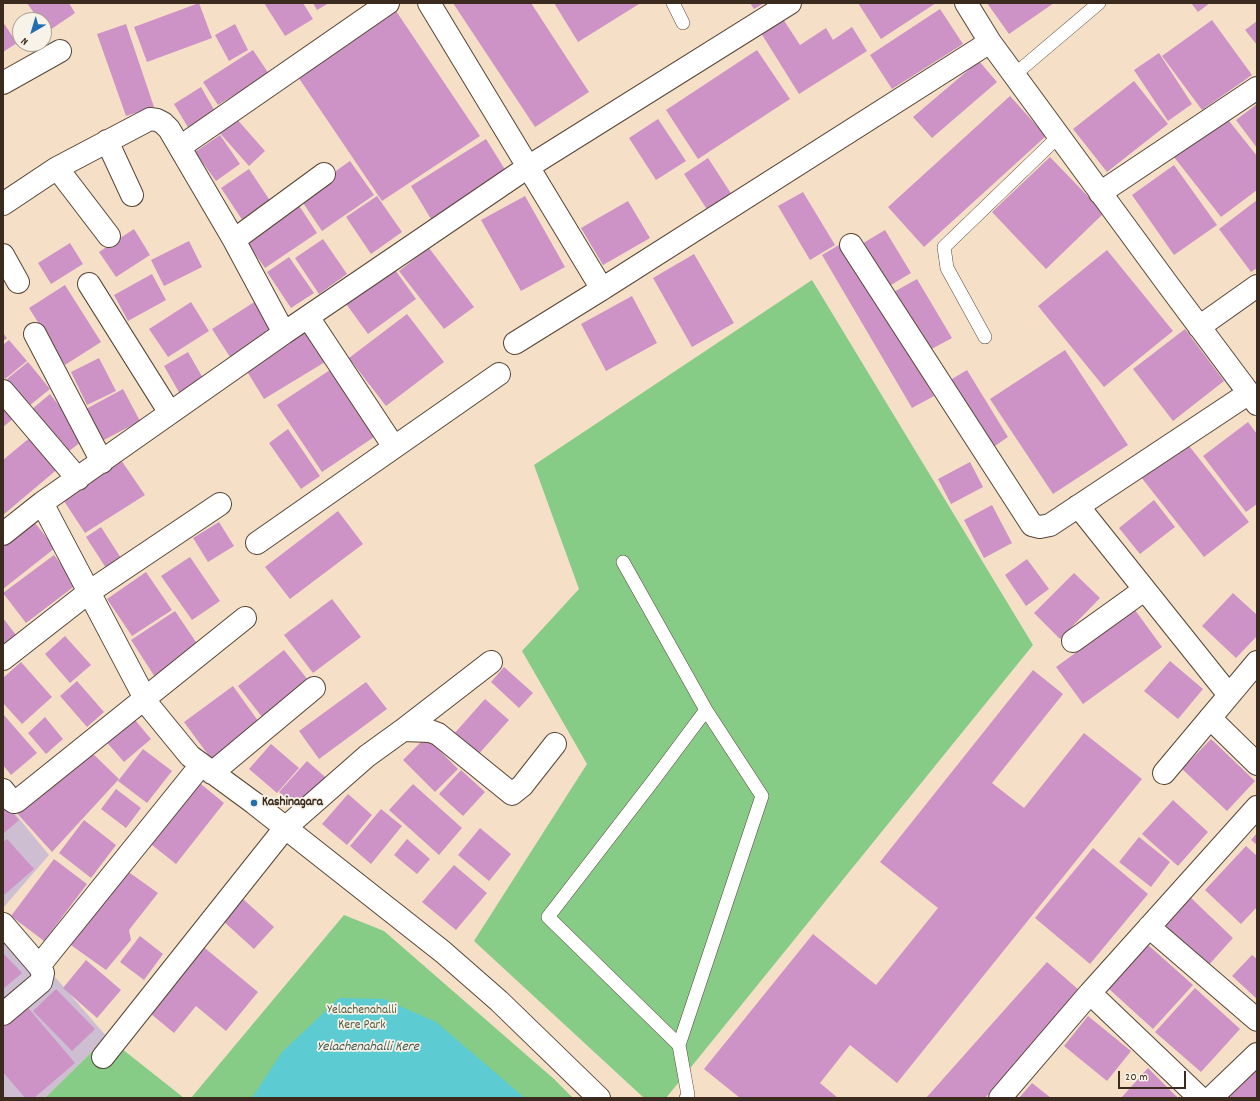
<!DOCTYPE html>
<html>
<head>
<meta charset="utf-8">
<style>
  body { margin:0 }
  #map { position:relative; width:1260px; height:1101px; overflow:hidden; background:#f5e0c7; font-family:Dekko,sans-serif }
  canvas { display:block }
  .frame { position:absolute; inset:0; border:4px solid #3b2a1e; pointer-events:none }
  .north { position:absolute; left:12px; top:12px; width:40px; height:40px; box-sizing:border-box; background:#f7f3e8; border:1px solid #aca397; border-radius:50%; rotate:218deg; font-size:11px; font-weight:700; line-height:16px; text-align:center; color:#3b2a1e }
  .north::after { content:''; display:block; margin:auto; width:14px; height:18px; background:#1f6fb2; clip-path:polygon(50% 0,100% 100%,50% 72%,0 100%) }
  .scale { position:absolute; left:1118px; top:1071px; width:68px; height:18px; box-sizing:border-box; border:2px solid #3b2a1e; border-top:0; padding-left:5px; font-size:12px; line-height:14px; white-space:nowrap; color:#3b2a1e; -webkit-text-stroke:3px #f7f3e8; paint-order:stroke }
</style>
</head>
<body>
<div id="map">
<canvas width="1260" height="1101"></canvas>
<div class="frame"></div>
<div class="north">N</div>
<div class="scale">20 m</div>
</div>
<script>
const ctx = document.querySelector('canvas').getContext('2d');
ctx.lineJoin = 'round';
function paint(path, color) { ctx.fillStyle = color; ctx.fill(path, 'evenodd'); }
const shape = rows => new Path2D(rows.map(r => 'M' + r).join(''));
function stroke(path, color, width, dash) { ctx.strokeStyle = color; ctx.lineWidth = width; ctx.lineCap = dash ? 'butt' : 'round'; ctx.setLineDash(dash || []); ctx.stroke(path); }
function drawText(font, color, halo, rows, align = 'center') {
  ctx.font = font + ' Dekko,sans-serif'; ctx.lineWidth = 3.5; ctx.setLineDash([]); ctx.textBaseline = 'middle'; ctx.strokeStyle = halo; ctx.fillStyle = color; for (const [text, x, y, turn = 0] of rows) {
    ctx.save(); ctx.translate(x, y); ctx.rotate((+turn || 0) * Math.PI / 180); ctx.textAlign = isNaN(turn) ? turn : align; if (halo) ctx.strokeText(text, 0, 0); ctx.fillText(text, 0, 0); ctx.restore();
  }
}
paint(shape([
  [3,799,49,855,3,908],
  [3,917,107,1037,45,1098,3,1098]
]), '#cdbed2');
paint(shape([
  [812,280,1033,645,666,1098,644,1098,474,941,587,764,522,651,579,589,534,465],
  [344,915,384,931,554,1079,573,1098,191,1098],
  [107,1037,184,1098,45,1098]
]), '#86cb86');
paint(shape([
  [339,998,384,999,436,1022,525,1098,252,1098,282,1052]
]), '#5dcbd2');
paint(shape([
  [27,3,69,3,75,13,47,32,44,28,44,20,39,20],
  [199,3,212,38,147,62,134,27],
  [264,3,303,3,313,19,285,36],
  [313,3,329,3,317,10],
  [453,3,531,3,589,92,535,127],
  [554,3,638,3,639,4,578,42],
  [750,3,764,3,754,9],
  [858,3,936,3,881,39],
  [987,3,1054,3,1009,34],
  [1191,3,1210,3,1198,12],
  [392,5,480,136,382,201,294,71],
  [940,9,963,44,892,89,870,55],
  [783,19,800,45,826,28,833,40,852,27,867,51,799,94,761,33],
  [1212,20,1252,75,1202,110,1162,56],
  [1257,21,1257,45,1245,30],
  [3,22,17,43,3,52],
  [126,24,154,107,126,116,97,34],
  [235,24,248,50,229,61,215,35],
  [253,50,269,74,218,105,203,82],
  [757,50,790,99,698,159,666,110],
  [1159,53,1192,104,1168,121,1134,70],
  [979,61,997,82,932,138,913,117],
  [1134,81,1168,124,1107,172,1073,129],
  [201,87,216,113,189,129,174,104],
  [1010,96,1046,136,924,247,888,207],
  [1257,104,1257,148,1236,120],
  [235,117,265,151,249,166,218,131],
  [1226,117,1257,156,1257,190,1221,217,1174,157],
  [658,119,686,161,656,180,629,138],
  [220,135,240,164,216,181,195,152],
  [486,139,506,171,431,219,411,186],
  [1050,157,1104,213,1046,269,992,212],
  [708,158,732,195,708,211,684,174],
  [350,161,374,195,322,231,299,197],
  [1174,165,1217,225,1174,255,1132,195],
  [249,169,271,202,243,221,221,188],
  [803,192,835,245,810,260,778,206],
  [377,196,402,232,371,254,346,217],
  [525,196,565,267,521,291,481,220],
  [1257,200,1257,268,1251,272,1219,229],
  [296,201,317,233,265,268,243,237],
  [628,201,650,238,603,265,581,228],
  [134,229,150,255,116,277,99,252],
  [885,230,911,273,886,288,860,245],
  [323,239,347,274,319,294,295,258],
  [189,241,202,267,164,286,151,260],
  [844,242,934,396,912,408,822,255],
  [70,243,83,264,51,284,38,263],
  [429,248,474,307,444,329,399,271],
  [1107,250,1173,331,1104,387,1038,306],
  [694,254,734,323,692,347,653,278],
  [289,257,314,293,291,308,267,272],
  [393,267,416,299,368,334,344,301],
  [152,274,166,300,128,321,114,295],
  [917,279,952,338,926,352,892,293],
  [65,285,101,342,65,365,29,308],
  [632,296,657,343,606,371,581,324],
  [256,301,273,329,230,357,212,329],
  [191,302,209,331,168,357,149,329],
  [407,314,444,362,386,406,349,358],
  [303,328,325,362,264,399,243,365],
  [1185,329,1224,381,1173,421,1133,369],
  [3,333,7,338,3,341],
  [9,340,27,361,5,379,3,376,3,345],
  [1065,350,1128,445,1053,494,990,399],
  [188,352,204,380,180,394,164,366],
  [99,358,116,391,87,405,71,372],
  [28,362,50,389,29,406,7,379],
  [333,368,377,435,322,472,277,405],
  [967,370,1008,437,989,450,947,382],
  [123,389,140,421,102,441,86,409],
  [50,394,85,439,65,454,31,410],
  [3,405,14,418,3,427],
  [1248,422,1257,434,1257,504,1246,512,1203,456],
  [288,429,320,476,301,489,269,443],
  [33,435,60,467,3,515,3,460],
  [1186,442,1249,522,1204,557,1141,477],
  [121,460,145,495,85,533,62,498],
  [970,462,983,487,951,504,938,479],
  [1154,500,1175,527,1140,554,1119,528],
  [992,505,1012,543,984,558,964,520],
  [338,511,363,544,290,599,265,567],
  [31,518,55,548,3,589,3,540],
  [219,522,234,546,208,562,193,538],
  [101,527,121,558,106,568,86,537],
  [54,555,76,585,26,623,3,593],
  [190,557,220,601,192,620,161,576],
  [1027,559,1049,589,1026,606,1005,575],
  [146,572,172,610,132,636,107,599],
  [1074,573,1100,598,1060,639,1034,613],
  [1233,593,1257,615,1257,636,1236,658,1202,626],
  [332,599,361,637,313,673,284,635],
  [1135,610,1162,647,1083,704,1056,667],
  [175,611,202,651,157,680,131,640],
  [3,618,16,635,3,645],
  [65,636,91,665,70,683,45,654],
  [284,650,308,680,262,717,238,686],
  [1170,661,1203,689,1178,719,1144,691],
  [21,662,52,697,22,724,3,703,3,678],
  [504,667,533,693,519,708,491,682],
  [1033,670,1063,694,992,783,1024,808,1084,733,1142,779,897,1083,850,1045,820,1083,838,1098,740,1098,704,1069,813,934,876,985,938,908,880,862],
  [77,681,104,712,87,727,60,696],
  [366,682,387,709,319,759,299,731],
  [233,686,261,725,212,760,184,722],
  [485,699,509,720,477,756,453,735],
  [3,714,37,753,11,775,3,765],
  [130,714,151,739,124,762,103,738],
  [45,717,63,739,46,754,28,733],
  [426,737,458,769,435,792,403,760],
  [1211,739,1255,781,1227,811,1182,769],
  [271,744,299,768,277,793,249,769],
  [87,748,119,779,52,852,14,810],
  [143,749,172,771,147,803,118,781],
  [307,761,332,783,299,808,279,792],
  [461,770,485,792,463,816,439,794],
  [196,780,224,803,176,864,147,841],
  [413,784,462,828,439,855,389,810],
  [116,789,141,808,126,828,101,809],
  [348,794,372,815,347,845,322,824],
  [1173,800,1208,832,1178,866,1142,834],
  [3,803,19,820,4,833,3,831],
  [381,809,402,826,371,864,350,846],
  [84,820,116,845,91,878,59,853],
  [480,828,511,854,489,881,458,855],
  [1257,833,1257,845,1251,840],
  [1139,837,1170,862,1151,887,1119,862],
  [7,839,34,869,3,896,3,842],
  [407,839,430,859,417,874,394,855],
  [1246,846,1257,856,1257,907,1241,924,1205,890],
  [1093,848,1148,894,1090,964,1035,918],
  [54,859,87,884,44,941,11,916],
  [454,865,487,893,456,930,422,902],
  [123,868,158,893,129,930,131,940,106,970,68,943,93,916,95,909],
  [1189,896,1233,938,1206,968,1161,926],
  [243,899,274,927,254,949,223,921],
  [140,936,163,954,144,980,120,962],
  [200,944,258,992,226,1031,196,1006,174,1033,145,1009],
  [1147,944,1193,985,1153,1029,1108,988],
  [3,953,22,973,3,989],
  [1252,955,1257,959,1257,999,1232,976],
  [86,960,121,990,97,1018,63,988],
  [1047,962,1080,991,985,1098,926,1098],
  [1195,988,1240,1029,1201,1072,1155,1032],
  [56,989,95,1029,72,1051,33,1011],
  [24,1003,75,1063,34,1098,25,1098,3,1072,3,1021],
  [1088,1016,1131,1051,1107,1081,1064,1046],
  [1257,1063,1257,1098,1226,1098],
  [1148,1068,1178,1098,1121,1098],
  [1032,1083,1051,1098,1019,1098]
]), '#cd93c6');
const service = shape([
  [673,3,683,23],
  [1014,75,1099,3],
  [985,337,947,268,944,247,1059,136],
  [623,562,706,710,762,796,679,1045,688,1095,686,1098],
  [679,1045,548,917,653,781,706,710]
]);
const minor = shape([
  [429,3,602,289],
  [966,3,990,42,1169,286,1257,404],
  [3,83,60,51],
  [107,141,132,195],
  [180,147,388,3],
  [57,168,109,236],
  [1100,193,1257,88],
  [3,204,57,168,150,119,157,120,163,123,169,129,234,240,284,333,42,503],
  [234,240,324,174],
  [851,245,1032,525,1040,527,1050,525,1249,393],
  [3,255,18,282],
  [89,284,170,413],
  [308,317,394,447],
  [1199,327,1257,286],
  [284,333,528,167,790,3],
  [35,334,102,462],
  [515,343,602,289,990,42],
  [3,391,78,479],
  [1078,506,1229,695],
  [3,534,42,503,149,706,190,756,254,803,443,952,499,1001,599,1098],
  [257,543,499,374],
  [1073,641,1144,590],
  [3,659,89,592,220,504],
  [1210,718,1257,764],
  [403,730,491,662],
  [212,773,314,688],
  [1164,773,1257,662],
  [3,790,11,800,14,802,17,801,245,618],
  [3,924,39,966,43,973,41,982,3,1014],
  [1149,927,1257,1020],
  [39,966,201,765],
  [1090,993,1200,1098],
  [103,1057,285,828,367,756,403,730,430,731,438,734,512,794,522,786,555,744],
  [1000,1098,1090,993,1257,807],
  [1211,1098,1257,1054]
]);
stroke(service, '#574537', 14);
stroke(minor, '#574537', 24);
stroke(service, '#fff', 13);
stroke(minor, '#fff', 22);
for (const [x, y, r, color] of [
  [254,803,4,"#1f6fb2"]
]) { const dot = new Path2D(); dot.arc(x, y, r, 0, 2 * Math.PI); ctx.fillStyle = color; ctx.fill(dot); stroke(dot, '#f7f3e8', 1.5); }
drawText('bold 13px', '#3b2a1e', '#f7f3e8', [
  ["Kashinagara",262,803]
], 'left');
drawText('13px', '#525a3d', '#f7f3e8', [
  ["Yelachenahalli",362,1011],
  ["Kere Park",362,1026]
]);
drawText('italic 14px', '#455a54', '#f7f3e8', [
  ["Yelachenahalli Kere",368,1048]
]);
</script>
</body>
</html>
